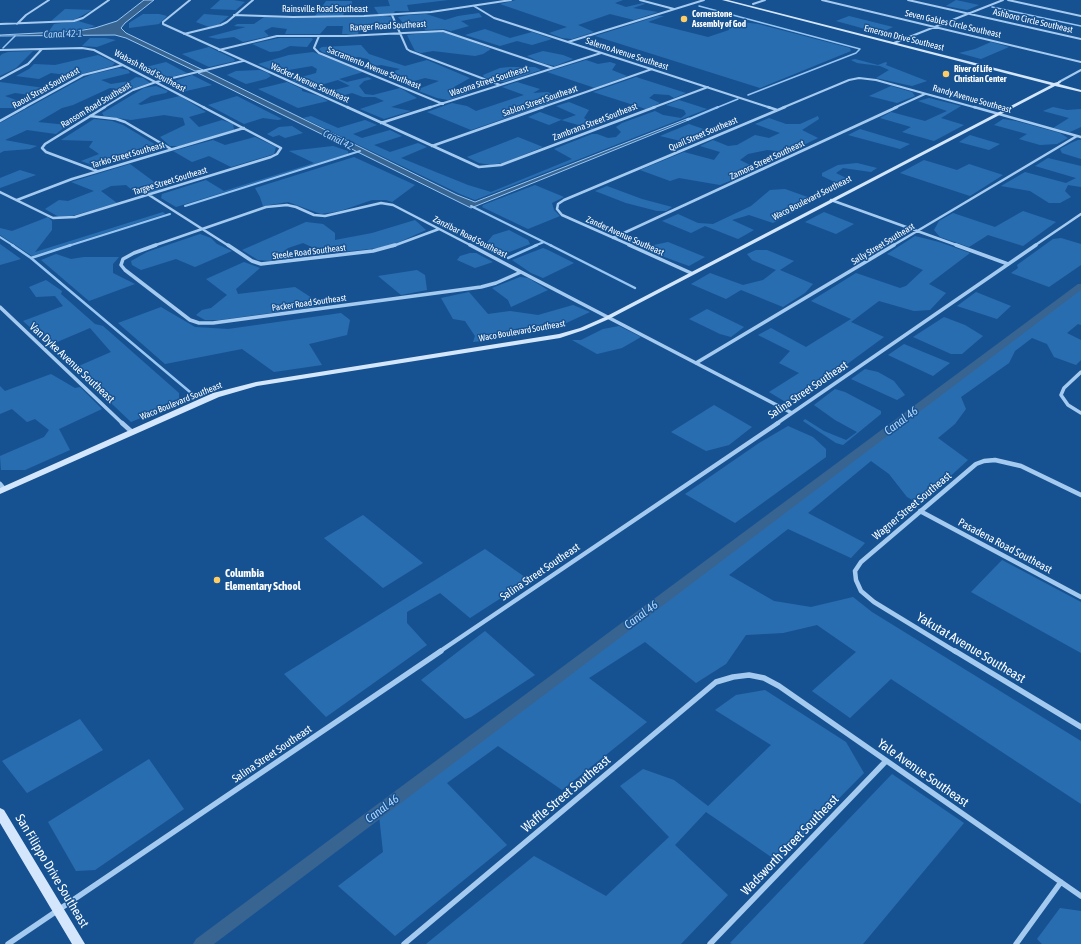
<!DOCTYPE html>
<html>
<head>
<meta charset="utf-8">
<style>
  body { margin:0 }
  canvas { display:block; background:#165292 }
</style>
</head>
<body>
<canvas width="1081" height="944"></canvas>
<script>
const ctx = document.querySelector('canvas').getContext('2d');
ctx.lineJoin = 'round';
function paint(path, color) { ctx.fillStyle = color; ctx.fill(path, 'evenodd'); }
const shape = rows => new Path2D(rows.map(r => 'M' + r).join(''));
function stroke(path, color, width, dash) { ctx.strokeStyle = color; ctx.lineWidth = width; ctx.lineCap = dash ? 'butt' : 'round'; ctx.setLineDash(dash || []); ctx.stroke(path); }
function drawText(font, color, halo, rows, align = 'center') {
  ctx.font = font + ' "Asap Condensed",sans-serif'; ctx.lineWidth = 3; ctx.setLineDash([]); ctx.textBaseline = 'middle'; ctx.strokeStyle = halo; ctx.fillStyle = color; for (const [text, x, y, turn = 0] of rows) {
    ctx.save(); ctx.translate(x, y); ctx.rotate((+turn || 0) * Math.PI / 180); ctx.textAlign = isNaN(turn) ? turn : align; if (halo) ctx.strokeText(text, 0, 0); ctx.fillText(text, 0, 0); ctx.restore();
  }
}
paint(shape([
  [214,0,234,0,245,2,236,10,210,9,220,0],
  [388,0,448,0,407,5,409,11,395,11,394,13,379,15,374,7,390,6],
  [516,0,623,0,615,3,626,7,643,3,645,4,633,8,658,12,634,20,610,14,578,25,594,32,572,39,562,38,549,33,567,27,500,4],
  [956,0,979,5,967,10,946,6],
  [326,1,352,1,352,8,345,9,343,16,315,16],
  [65,9,92,10,74,20,50,22],
  [479,13,482,17,461,21,469,26,451,31,444,29,425,30,424,25,405,25,398,17,409,15,426,14,445,20,458,16],
  [143,14,159,14,167,16,159,24,129,28,129,23],
  [204,14,229,16,218,25,209,27,196,22],
  [384,16,391,17,392,24,360,27,358,34,342,34,343,26,327,26,320,34,285,34,287,29,272,27,264,31,269,36,243,42,234,37,218,39,208,37,246,27,234,26,237,24,254,24,264,17,333,18],
  [658,16,664,16,648,22,708,37,729,30,728,25,742,22,758,24,850,48,851,51,760,88,595,36],
  [849,16,893,27,880,33,836,21],
  [78,21,95,26,78,31,47,34,54,24],
  [485,29,510,38,532,32,552,39,532,45,517,41,500,46,465,35],
  [433,32,449,33,491,49,483,54,475,56,433,51,421,53,415,51,407,35],
  [90,38,105,38,116,40,97,47,82,46],
  [279,38,311,38,313,39,307,47,290,46,279,51,270,52,252,44],
  [991,42,1009,47,981,59,959,53,975,49],
  [361,45,369,54,405,66,427,60,470,78,454,87,468,93,448,100,437,98,416,90,439,81,425,78,407,83,383,75,400,69,381,65,366,68,358,65,370,62,368,59,358,57,346,60,322,52,319,49,322,47],
  [209,47,234,59,235,61,209,67,182,54],
  [33,51,16,68,0,76,0,56,2,54,8,52],
  [543,51,563,55,573,59,555,66,542,63,527,56],
  [313,52,363,72,339,79,347,82,368,77,372,79,364,81,359,86,365,94,373,95,400,88,417,98,391,107,411,111,384,119,360,109,384,101,375,97,363,97,352,93,334,98,327,96,331,91,350,86,338,80,310,88,291,80,316,73,317,69,312,66,277,72,258,64,289,55],
  [98,55,115,63,112,66,74,76,51,73,39,79,16,76,29,69,34,64,55,65],
  [855,59,878,65,886,62,887,63,886,65,927,81,912,86,876,78,889,70,880,66,857,63,851,60],
  [586,60,598,64,610,62,616,64,612,70,627,76,595,88,547,72],
  [166,62,187,73,163,79,155,77,138,69],
  [510,67,535,67,541,70,504,82,498,82,484,77,483,75,500,68],
  [119,68,128,70,130,73,101,80,111,84,130,81,136,77,143,78,150,83,128,90,110,88,73,105,62,108,38,122,67,125,56,134,27,130,5,140,37,146,30,149,4,151,0,153,0,123,81,79,93,74],
  [260,70,268,73,271,76,266,79,246,84,227,75,236,71],
  [192,75,212,85,182,92,168,84,172,82],
  [636,77,686,93,674,98,669,95,654,94,649,98,660,103,646,109,593,92],
  [0,82,52,89,38,96,15,93,5,96,24,103,16,108,0,108],
  [287,82,302,89,302,91,319,96,328,101,298,108,258,89],
  [517,82,540,89,533,93,548,92,561,99,471,130,427,112,452,103,467,106,476,111,524,95,502,87],
  [156,86,168,91,166,93,151,96,138,104,141,105,180,96,206,112,189,117,199,127,222,120,233,124,234,130,179,146,170,146,160,137,185,125,183,118,164,115,131,120,104,116,102,113,144,88],
  [891,86,912,92,915,96,897,103,869,96],
  [237,96,282,119,278,120,263,118,244,124,208,105],
  [929,98,961,106,941,118,964,125,934,141,902,132,911,127,880,118,891,112,925,121,947,111,918,101],
  [679,100,707,109,475,200,460,194,303,118,311,116,338,128,365,120,377,125,353,134,362,138,390,130,402,136,374,145,390,152,418,143,427,147,401,158,468,185,491,192,572,159,554,149,592,134,597,134,608,138,616,137,621,132,616,127,622,123,655,111,663,115,681,118,686,114,684,110,666,105],
  [569,102,589,110,584,118,595,126,592,129,561,120,549,125,528,117,540,112,562,120,576,115,556,106],
  [1053,107,1067,110,1081,109,1081,127,1070,132,1053,128,1069,118,1043,111],
  [818,116,819,119,802,130,818,138,789,152,767,150,748,154,740,160,758,169,720,185,679,178,670,181,640,170,684,152,714,160,720,152,700,146,713,140,728,146,737,145,755,135,769,138,780,133,755,124,769,118,786,124,800,124],
  [94,119,112,121,123,125,161,148,155,152,98,167,81,161,99,154,89,147,93,141,61,140],
  [1003,119,1016,121,1060,133,1068,138,1057,144,1040,145,1019,139,1027,134,994,125],
  [689,124,715,133,689,143,660,136],
  [292,126,303,133,285,138,279,135,273,137,267,134,279,127],
  [860,129,910,144,900,149,848,135],
  [970,135,1000,144,989,150,959,142],
  [255,137,276,147,274,154,231,167,209,156,192,162,173,151,213,140,225,145],
  [518,137,543,147,503,163,490,165,479,163,467,157],
  [1078,140,1081,140,1081,159,1062,153,1060,149,1071,143],
  [333,146,348,151,348,154,176,207,161,198,162,194,206,180,224,191,314,163,289,151],
  [354,157,415,185,392,202,386,200,372,200,340,211,321,214,288,202,263,206,260,197,255,188],
  [1048,158,1081,166,1081,187,1068,185,1065,191,1071,197,1060,203,1049,203,1030,191,1001,186,1025,172,1066,183,1076,178,1035,166],
  [924,160,957,170,969,164,1003,175,970,196,900,173],
  [857,163,877,168,871,172,843,168,836,173,850,180,841,185,822,176,822,173,838,165],
  [130,164,157,184,161,189,150,193,137,194,126,185,111,186,101,191,117,203,72,216,59,217,45,209,59,200,68,201,94,191,71,182],
  [20,170,36,175,0,188,0,178],
  [535,185,564,197,552,203,554,210,560,216,528,229,482,207,483,205],
  [607,186,642,199,672,207,666,211,657,211,626,203,595,191],
  [785,189,816,200,773,223,749,215,732,220,754,230,738,239,705,226,691,233,662,221,678,214,698,223,713,224,751,206,770,190],
  [1023,211,1056,222,1023,246,988,235,969,247,940,237,934,230,939,221,953,213,995,227],
  [163,212,165,214,32,256,0,235,0,228,12,231,48,217,52,221,52,230,35,252],
  [824,212,854,224,836,234,805,222],
  [415,220,426,230,395,244,378,248,315,255,314,248,303,243,288,248,271,261,258,260,242,250,306,222,323,224,335,233,335,240,372,233],
  [509,230,528,240,530,244,499,256,483,247,493,235],
  [200,234,211,238,217,244,232,251,195,267,176,259,141,270,132,265,131,261,147,252],
  [915,236,939,242,970,253,929,284,946,293,930,310,914,311,879,301,851,322,884,337,797,401,784,401,769,392,799,373,779,363,790,351,758,335,771,328,806,347,851,319,811,301,856,273,900,288,906,286,923,270,887,254],
  [1061,238,1081,244,1081,265,1049,287,1011,273,1018,268,1017,265,1053,239],
  [668,242,705,257,689,266,640,248],
  [0,244,21,259,0,265],
  [543,248,548,250,574,263,543,278,531,273,512,260],
  [756,250,767,250,794,261,780,270,813,284,805,293,783,307,741,290,726,299,691,284,710,273,743,285,763,280,776,270,752,260,747,254],
  [470,253,476,253,493,262,475,268,457,260,460,256],
  [56,254,71,259,84,257,119,257,113,264,113,273,135,284,89,301,41,260],
  [244,262,260,268,236,289,238,294,295,287,312,298,314,307,220,320,205,320,196,315,202,310,211,308,227,295,206,279],
  [417,270,425,275,427,290,401,295,378,276],
  [520,277,528,278,548,290,511,307,508,300,492,288],
  [46,280,62,291,61,294,95,324,103,326,179,393,179,402,131,422,74,368,111,352,90,328,50,345,23,321,63,306,55,296,36,297,29,287],
  [1081,289,1081,325,1078,324,1067,333,1081,340,1081,360,1076,365,1054,357,1047,344,1032,338,1015,351,1009,363,961,397,966,409,955,424,938,438,968,460,920,504,907,497,889,474,871,461,808,513,865,543,851,558,788,529,729,575,774,601,811,607,853,597,872,612,1081,741,1081,804,891,679,850,718,812,691,856,652,817,625,783,633,746,635,726,664,696,683,645,642,589,678,647,722,562,790,498,746,447,783,507,845,395,936,338,886,383,852,379,815],
  [469,292,488,314,510,311,538,315,573,305,590,312,562,325,530,332,483,341,473,342,475,336,465,321,453,319,441,298],
  [976,292,1011,306,997,319,957,306],
  [161,307,195,327,228,329,341,313,350,320,347,335,309,344,322,365,274,372,242,349,165,364,118,323],
  [707,309,744,327,731,337,720,334,689,319],
  [944,317,965,325,983,336,962,354,951,354,913,337],
  [619,326,641,337,622,348,597,354,572,340,581,340,603,329],
  [904,344,950,363,933,376,888,355],
  [865,369,878,372,894,381,905,395,897,400,851,379],
  [51,374,75,388,80,387,102,409,59,429,70,450,25,470,1,470,0,456,44,437,49,430,35,419,27,422,12,409,0,414,0,386,5,391],
  [835,389,845,392,881,411,881,414,843,445,836,443,803,421,805,419,824,431,846,440,857,432,835,420,814,405],
  [714,405,752,427,729,445,706,451,671,432],
  [788,426,813,437,826,449,826,457,735,523,685,494,759,443],
  [363,515,423,563,383,588,324,538],
  [485,549,529,580,470,618,440,593,407,612,407,623,427,645,326,717,284,674],
  [1002,560,1081,602,1081,653,971,592],
  [485,631,535,675,471,717,465,719,421,680],
  [765,690,846,742,864,773,777,861,706,812,675,845,728,895,681,944,426,944,534,856,606,896,669,837,620,786,643,769,674,780,708,806,771,745,715,710,736,695],
  [80,719,103,750,27,793,2,761],
  [149,759,184,809,95,870,76,871,48,822],
  [892,774,964,823,863,944,732,944,730,943],
  [1060,908,1081,911,1081,944,1042,944,1037,939]
]), '#296db1');
const water = shape([
  [144,0,154,0,125,23,121,28,126,33,203,70,195,71,126,38,115,35,0,36,0,35,78,31,95,28,117,21,144,0],
  [206,71,457,195,475,202,689,118,691,119,471,208,198,73,206,71]
]);
paint(water, '#386492');
stroke(water, '#97c6f3', 1);
stroke(shape([
  [699,6,860,49,856,53,748,95],
  [992,7,1081,26],
  [3,48,15,36],
  [716,108,738,99]
]), '#97c6f3', 1.5);
stroke(shape([
  [687,120,718,107],
  [185,206,360,151],
  [471,206,552,246],
  [0,237,14,246],
  [68,246,170,214],
  [534,246,544,242]
]), '#97c6f3', 2);
stroke(shape([
  [12,245,31,258,190,392],
  [550,245,635,288],
  [31,258,71,245],
  [508,258,537,245]
]), '#97c6f3', 2.5);
paint(shape([
  [1078,284,1081,284,1081,290,214,944,193,944,196,939,1078,284]
]), '#386492');
stroke(shape([
  [190,0,163,22,163,24,349,108],
  [640,0,674,9],
  [822,0,1081,62],
  [908,0,1081,39],
  [1008,0,1081,16],
  [753,4,765,0],
  [474,6,494,18,771,108],
  [234,15,293,17,364,16,431,12,511,0],
  [392,15,407,49,410,51,500,85],
  [0,24,74,21,83,18,109,0],
  [17,24,26,15,49,0],
  [184,34,221,25,227,22,253,0],
  [319,36,314,48,319,53,443,104],
  [568,42,704,0],
  [894,43,1003,0],
  [0,50,82,48,94,50,205,108],
  [219,50,277,36,346,36,443,31,553,68],
  [0,79,28,64,42,49],
  [1059,82,1081,70],
  [23,108,83,75,123,65],
  [103,108,133,90,156,82,243,61],
  [428,108,601,53],
  [540,108,652,69],
  [652,108,708,87],
  [782,108,849,80,859,78,876,80,977,108],
  [894,108,925,94]
]), '#a5caf0', 2);
stroke(shape([
  [347,107,479,167,501,165,655,107],
  [768,107,777,110],
  [974,107,1081,137],
  [90,116,116,119,125,122,171,149],
  [0,121,25,107],
  [381,123,431,107],
  [432,146,543,107],
  [97,171,46,152,42,148,45,144,105,107],
  [0,192,53,218,75,217,271,157,277,154,281,148,203,107],
  [149,195,229,246],
  [17,200,72,179,244,128],
  [831,200,959,246],
  [613,238,897,107],
  [153,246,266,207,287,205,296,207,314,215,325,216,381,203,393,205,472,246],
  [393,246,439,229],
  [632,246,562,215,557,209,558,204,564,200,785,107],
  [892,246,1077,136],
  [1034,246,1081,214]
]), '#a5caf0', 2.5);
stroke(shape([
  [156,245,134,253,123,259,121,265,125,270,190,320,199,323,213,323,481,287,496,283,521,272],
  [228,245,252,261,261,264,373,251,395,245],
  [470,245,521,272],
  [629,245,691,273],
  [956,245,1008,264],
  [521,272,792,413],
  [0,307,123,424],
  [696,363,894,245],
  [1081,372,1064,388,1061,395,1068,405,1081,413],
  [776,424,1036,245]
]), '#a5caf0', 3.5);
stroke(shape([
  [122,423,132,432],
  [0,484,4,489],
  [920,511,1081,597],
  [439,652,778,423],
  [956,652,874,602,861,591,856,580,855,571,861,562,976,464,984,461,995,460,1021,466,1081,495]
]), '#a5caf0', 4.5);
stroke(shape([
  [955,651,1081,727],
  [8,944,441,651],
  [404,944,716,682,733,677,749,675,764,678,779,686,1081,896],
  [710,944,886,761],
  [1016,944,1061,882]
]), '#a5caf0', 5.5);
paint(shape([
  [722,0,728,0,1054,83,1061,81,1061,82,1059,84,1081,90,1081,92,1055,86,609,319,584,330,560,338,257,386,219,397,0,494,0,488,213,393,256,382,559,334,580,328,605,317,1051,85,722,0],
  [0,808,4,810,85,944,72,944,0,823,0,808]
]), '#d3e6fb');
for (const [x, y, r, color] of [
  [684,19,4,"#ffcc65"],
  [946,74,4,"#ffcc65"],
  [217,580,4,"#ffcc65"]
]) { const dot = new Path2D(); dot.arc(x, y, r, 0, 2 * Math.PI); ctx.fillStyle = color; ctx.fill(dot); stroke(dot, '#165292', 1.5); }
drawText('9px', '#fff', '#165292', [
  ["Rainsville Road Southeast",325,9],
  ["Ashboro Circle Southeast",1033,21,13],
  ["Seven Gables Circle Southeast",953,24,13],
  ["Ranger Road Southeast",388,26,-3],
  ["Emerson Drive Southeast",904,38,14],
  ["Salerno Avenue Southeast",627,54,18],
  ["Sacramento Avenue Southeast",374,68,22],
  ["Wabash Road Southeast",150,71,28],
  ["Wacona Street Southeast",489,81,-18],
  ["Wacker Avenue Southeast",310,83,24],
  ["Raoul Street Southeast",46,88,-29],
  ["Randy Avenue Southeast",972,99,16],
  ["Sablon Street Southeast",540,101,-19],
  ["Ransom Road Southeast",96,105,-31],
  ["Zambrana Street Southeast",595,122,-21],
  ["Quail Street Southeast",703,134,-23],
  ["Tarkio Street Southeast",128,155,-16],
  ["Zamora Street Southeast",767,160,-25],
  ["Targee Street Southeast",170,181,-17],
  ["Waco Boulevard Southeast",812,198,-27],
  ["Zander Avenue Southeast",625,236,24],
  ["Zanzibar Road Southeast",470,237,27],
  ["Sally Street Southeast",883,244,-31],
  ["Steele Road Southeast",309,252,-7],
  ["Packer Road Southeast",309,303,-8],
  ["Waco Boulevard Southeast",522,331,-10],
  ["Waco Boulevard Southeast",181,401,-22]
]);
drawText('bold 9px', '#fff', '#165292', [
  ["Cornerstone",692,14],
  ["Assembly of God",692,24],
  ["River of Life",954,69],
  ["Christian Center",954,79]
], 'left');
drawText('italic 10px', '#b1d4f7', '#165292', [
  ["Canal 42-1",63,34,-2],
  ["Canal 42",338,140,27]
]);
drawText('11px', '#fff', '#165292', [
  ["Van Dyke Avenue Southeast",72,363,43],
  ["Salina Street Southeast",808,390,-34],
  ["Wagner Street Southeast",912,506,-40],
  ["Pasadena Road Southeast",1005,546,28],
  ["Salina Street Southeast",540,572,-34],
  ["Salina Street Southeast",272,754,-34]
]);
drawText('bold 11px', '#fff', '#165292', [
  ["Columbia",225,574],
  ["Elementary School",225,587]
], 'left');
drawText('italic 12px', '#b1d4f7', '#165292', [
  ["Canal 46",901,421,-37],
  ["Canal 46",641,615,-37],
  ["Canal 46",382,809,-37]
]);
drawText('13px', '#fff', '#165292', [
  ["Yakutat Avenue Southeast",971,648,31],
  ["Yale Avenue Southeast",923,773,35],
  ["Waffle Street Southeast",566,794,-40],
  ["Wadsworth Street Southeast",790,845,-46],
  ["San Filippo Drive Southeast",52,871,59]
]);
</script>
</body>
</html>
